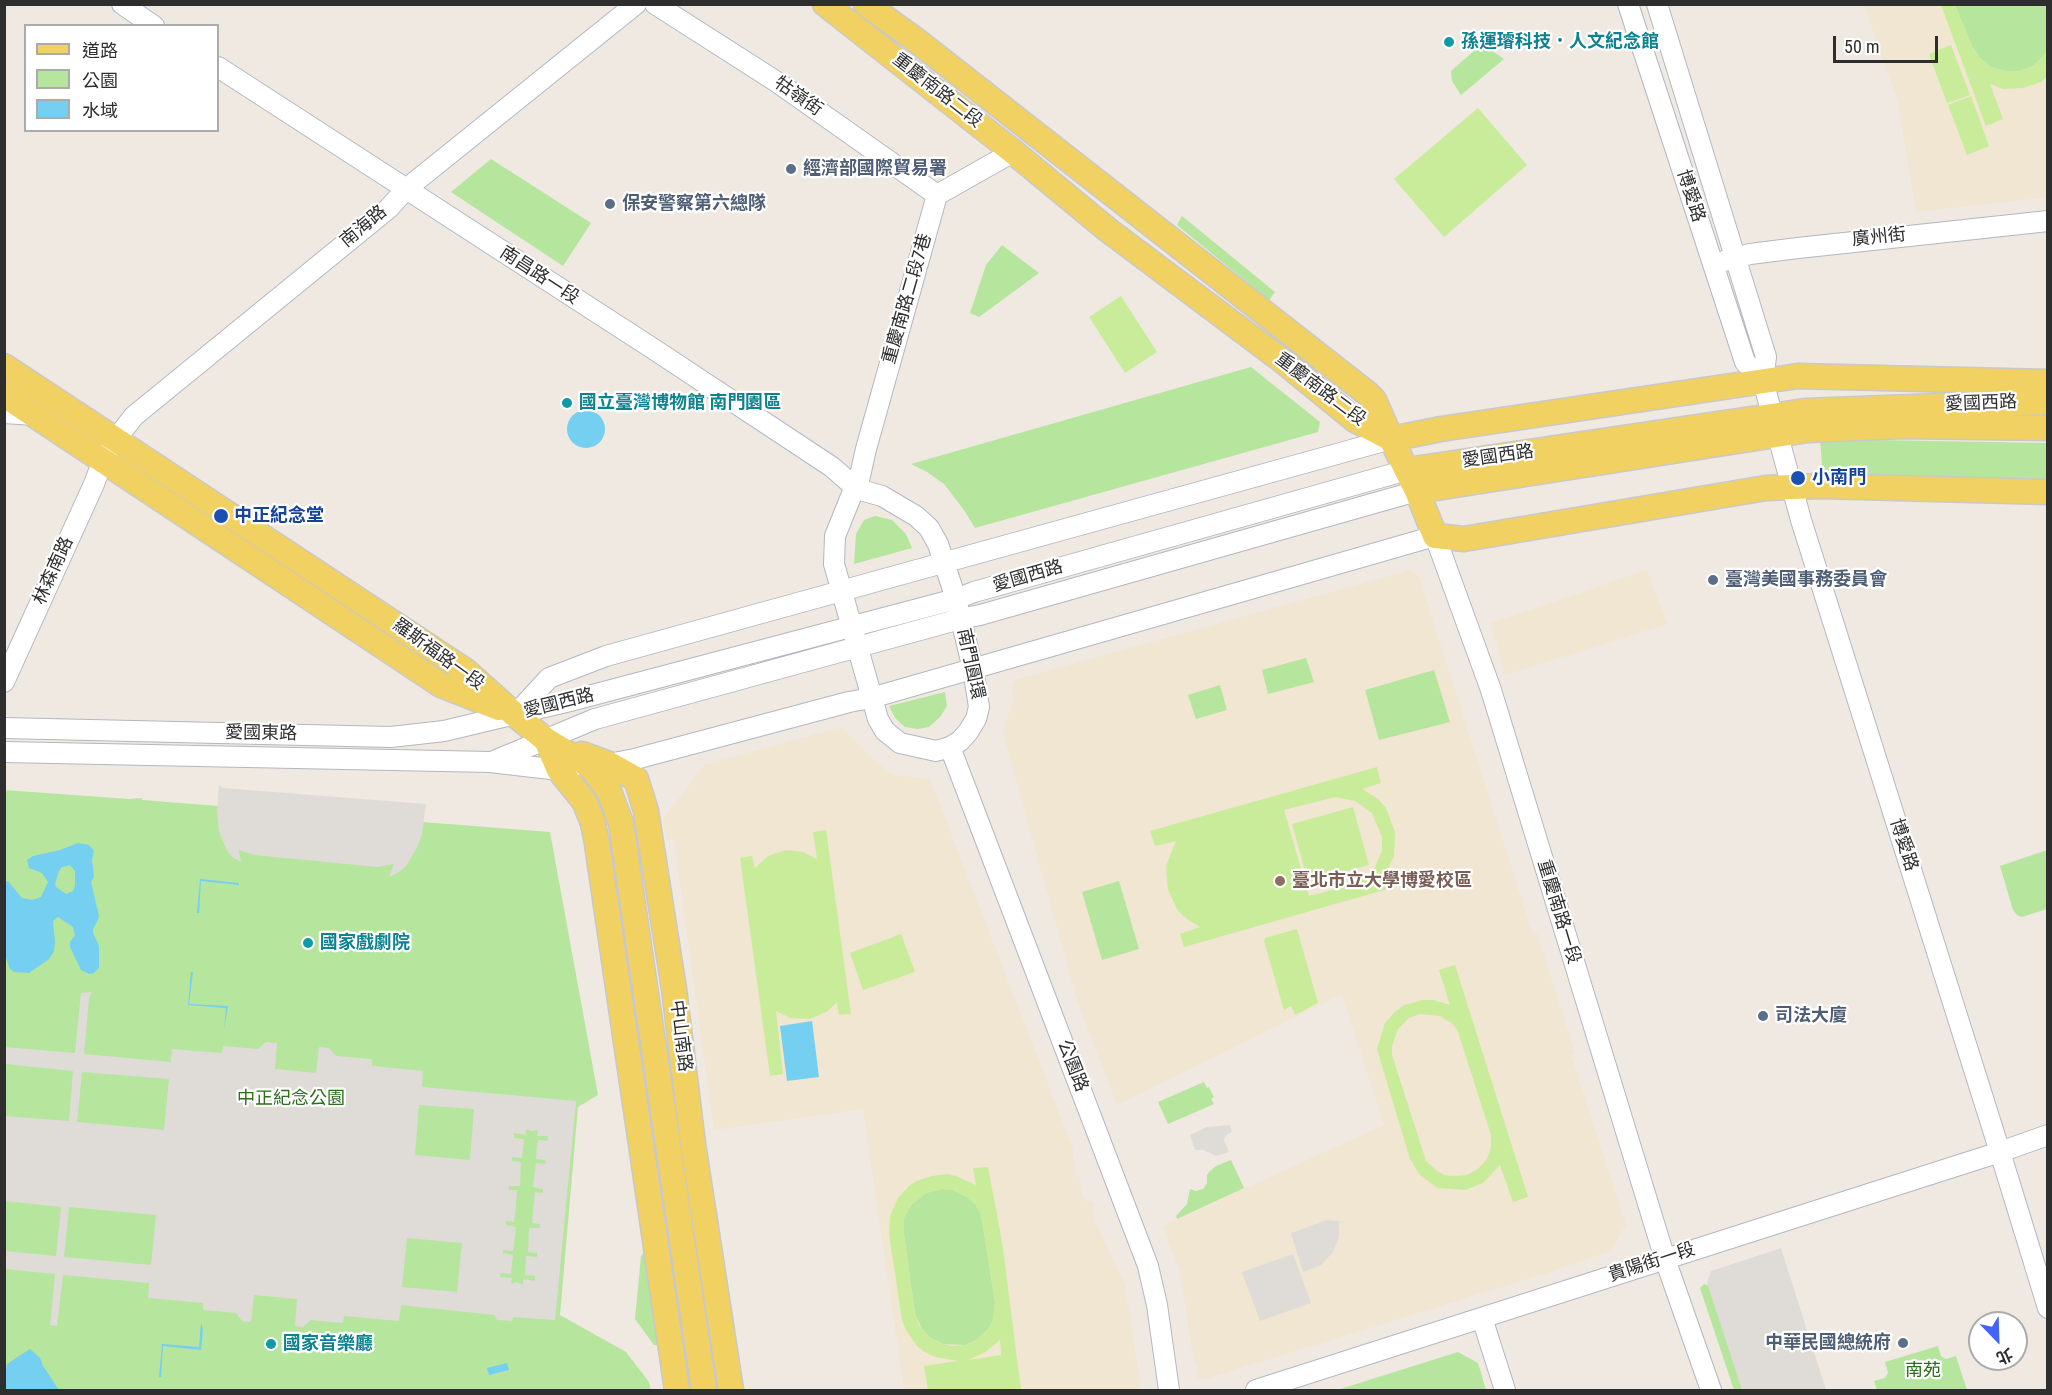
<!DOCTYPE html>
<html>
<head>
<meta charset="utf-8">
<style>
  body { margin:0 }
  #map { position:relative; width:2052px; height:1395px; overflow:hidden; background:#efe9e1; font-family:"Roboto Condensed","Noto Sans TC",sans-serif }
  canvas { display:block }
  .frame { position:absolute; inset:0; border:6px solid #2e2e2e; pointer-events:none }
  .legend { position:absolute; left:24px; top:24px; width:195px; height:108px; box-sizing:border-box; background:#fff; border:2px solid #ababab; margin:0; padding:8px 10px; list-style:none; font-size:18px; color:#2e2e2e }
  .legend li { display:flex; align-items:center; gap:12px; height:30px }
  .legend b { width:30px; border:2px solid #ababab }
  .north { position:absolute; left:1968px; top:1311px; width:60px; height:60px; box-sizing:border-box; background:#fff; border:2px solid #ababab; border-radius:50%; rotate:157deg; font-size:16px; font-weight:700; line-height:24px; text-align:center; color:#2e2e2e }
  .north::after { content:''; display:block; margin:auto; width:21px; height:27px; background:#4264fb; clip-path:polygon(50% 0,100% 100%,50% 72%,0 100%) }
  .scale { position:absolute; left:1833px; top:36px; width:105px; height:27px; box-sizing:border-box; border:3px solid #2e2e2e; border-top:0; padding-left:8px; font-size:18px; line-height:21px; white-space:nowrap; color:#2e2e2e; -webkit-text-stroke:4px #fff; paint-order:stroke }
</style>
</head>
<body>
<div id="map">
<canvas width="2052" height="1395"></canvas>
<div class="frame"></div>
<ul class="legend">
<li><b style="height:8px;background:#f2d163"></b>道路</li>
<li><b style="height:16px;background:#b6e59e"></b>公園</li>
<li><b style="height:16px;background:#75cff0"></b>水域</li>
</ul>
<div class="north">北</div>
<div class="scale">50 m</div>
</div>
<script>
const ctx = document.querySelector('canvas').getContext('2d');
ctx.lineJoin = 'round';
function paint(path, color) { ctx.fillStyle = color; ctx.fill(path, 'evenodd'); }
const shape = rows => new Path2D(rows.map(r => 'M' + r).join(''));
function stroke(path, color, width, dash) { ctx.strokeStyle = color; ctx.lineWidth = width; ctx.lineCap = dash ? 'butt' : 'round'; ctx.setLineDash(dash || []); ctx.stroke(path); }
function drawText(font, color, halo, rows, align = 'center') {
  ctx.font = font + ' "Roboto Condensed","Noto Sans TC",sans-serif'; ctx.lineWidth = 4.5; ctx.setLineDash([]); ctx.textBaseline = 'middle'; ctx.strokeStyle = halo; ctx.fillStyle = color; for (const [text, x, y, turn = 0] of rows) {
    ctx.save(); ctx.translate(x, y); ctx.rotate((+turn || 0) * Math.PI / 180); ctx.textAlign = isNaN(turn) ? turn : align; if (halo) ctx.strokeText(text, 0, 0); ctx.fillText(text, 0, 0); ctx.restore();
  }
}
paint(shape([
  [1864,5,2047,5,2047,197,1916,212,1898,102],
  [1411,570,1419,577,1532,932,1533,935,1537,933,1575,1053,1571,1055,1627,1228,1623,1229,1610,1251,1550,1272,1202,1380,1195,1378,1199,1373,1193,1357,1180,1272,1163,1226,1384,1125,1342,994,1117,1105,1077,1000,1003,733,1013,701,1012,686,1015,680],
  [1647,570,1667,624,1505,675,1491,623],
  [842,727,873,759,893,775,930,779,1073,1149,1075,1177,1079,1176,1082,1196,1086,1201,1093,1202,1094,1220,1125,1284,1141,1390,904,1390,863,1109,714,1130,674,840,666,841,663,819,704,765]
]), '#f0e6d1');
paint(shape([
  [1955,5,2047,5,2047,52,2033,66,2020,71,2005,71,1991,67,1980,58,1972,46],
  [1485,46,1504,59,1461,95,1452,81,1451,71,1475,50],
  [491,159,591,223,563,266,451,192],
  [1182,216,1275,292,1269,300,1177,225],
  [1002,245,1039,273,979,317,970,313,986,265],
  [1251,367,1320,422,1318,432,975,528,964,510,944,484,927,472,911,464],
  [1820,439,2047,443,2047,481,1823,477],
  [875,516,892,520,906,534,912,548,854,564,856,534,864,520],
  [1306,658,1314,682,1268,694,1262,670],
  [1434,670,1450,722,1379,740,1365,690],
  [1220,685,1227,710,1196,719,1188,695],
  [945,692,947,706,940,717,929,727,918,729,905,727,895,718,889,706],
  [4,790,129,799,142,798,142,800,550,832,598,1095,578,1107,560,1315,626,1352,649,1382,651,1390,5,1390],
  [2047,850,2047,909,2022,917,2017,915,2013,910,2000,866],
  [1119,881,1139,949,1102,960,1082,892],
  [1204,1082,1207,1088,1209,1087,1214,1097,1211,1099,1214,1104,1168,1124,1158,1102],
  [1231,1160,1244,1188,1177,1219,1176,1216,1187,1204,1190,1189,1196,1191,1203,1189,1207,1183,1207,1175,1210,1171,1216,1166],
  [942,1189,953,1190,967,1197,975,1204,981,1214,995,1302,993,1321,988,1329,976,1340,965,1345,943,1344,929,1337,922,1329,915,1314,904,1235,904,1218,911,1205,926,1193],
  [644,1253,647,1256,660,1342,658,1345,654,1345,635,1319,641,1256],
  [1704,1284,1716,1289,1744,1390,1734,1390,1700,1288],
  [1938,1346,1941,1356,1946,1359,1956,1356,1967,1390,1877,1390,1874,1381,1885,1378,1888,1373,1885,1362],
  [1458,1352,1478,1363,1486,1390,1337,1390]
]), '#b6e59e');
paint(shape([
  [1941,5,1955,5,1972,46,1980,58,1991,67,2005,71,2020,71,2033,66,2047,52,2047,76,2041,82,2023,88,2003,89,1990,84,2003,119,1986,126],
  [1951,45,1970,95,1947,103,1929,54],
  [1971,96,1989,146,1967,155,1948,105],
  [1478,108,1527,165,1444,237,1394,179],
  [1121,296,1157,352,1125,373,1089,317],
  [1377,767,1381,783,1362,789,1378,799,1386,808,1395,832,1394,856,1385,875,1405,870,1409,883,1184,947,1180,934,1200,927,1187,919,1178,911,1168,890,1166,866,1176,841,1155,846,1150,831],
  [1335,797,1355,801,1372,813,1382,837,1382,851,1375,867,1361,880,1351,885,1309,896,1284,810],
  [1353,807,1369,865,1308,882,1292,824],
  [826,830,851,1014,839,1015,837,1002,828,1011,810,1019,790,1018,776,1011,783,1074,770,1076,740,858,752,856,755,868,768,856,786,850,803,852,817,859,813,832],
  [1297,929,1318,1003,1295,1015,1291,1006,1284,1010,1264,941,1265,938],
  [901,934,915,972,863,990,850,953],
  [1455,965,1528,1197,1513,1202,1500,1165,1483,1183,1465,1190,1438,1188,1420,1175,1410,1159,1377,1049,1385,1023,1394,1013,1404,1005,1423,1000,1433,1000,1450,1005,1439,970],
  [1420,1014,1440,1016,1453,1024,1458,1032,1491,1135,1491,1147,1487,1159,1478,1169,1467,1175,1453,1176,1444,1175,1437,1171,1426,1161,1392,1055,1392,1046,1398,1029,1409,1018],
  [988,1167,1003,1248,1021,1390,928,1390,924,1366,958,1361,935,1357,923,1351,916,1345,905,1328,902,1320,889,1234,890,1216,898,1198,910,1185,917,1181,932,1176,947,1174,956,1176,976,1185,973,1168],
  [942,1189,953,1190,967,1197,975,1204,981,1214,995,1302,993,1321,988,1329,976,1340,965,1345,951,1346,940,1343,929,1337,919,1325,915,1314,904,1235,904,1218,911,1205,926,1193],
  [1000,1340,1001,1355,968,1360,984,1353]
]), '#c9ec9a');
paint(shape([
  [219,785,223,788,426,804,422,834,417,848,406,866,399,872,389,877,394,864,378,867,254,855,239,850,241,862,232,857,226,849,219,831,217,810],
  [92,992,89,998,84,1054,171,1062,172,1049,222,1053,223,1046,258,1049,266,1042,277,1043,275,1069,316,1073,319,1047,329,1048,336,1056,372,1059,372,1066,423,1071,422,1087,576,1101,555,1320,513,1317,512,1321,498,1320,496,1319,495,1315,401,1305,399,1321,344,1316,343,1323,311,1320,303,1327,295,1326,297,1299,254,1295,251,1322,242,1321,236,1313,203,1310,203,1303,148,1298,149,1283,63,1275,57,1326,50,1325,55,1274,5,1269,5,1251,56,1256,61,1207,5,1201,4,1116,69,1121,73,1071,5,1064,5,1047,75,1053,81,993],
  [82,1072,169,1079,164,1130,77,1122],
  [419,1105,474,1109,470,1160,415,1155],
  [526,1129,532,1131,538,1130,537,1136,548,1136,548,1141,538,1140,537,1148,536,1159,546,1160,546,1164,536,1163,533,1187,543,1189,543,1193,535,1192,532,1223,540,1224,540,1228,529,1228,528,1252,537,1253,537,1257,526,1256,525,1275,535,1276,535,1281,523,1279,523,1285,517,1282,511,1284,512,1278,500,1277,501,1273,511,1274,513,1255,503,1253,503,1250,513,1251,516,1227,506,1225,506,1221,514,1222,516,1206,517,1190,509,1190,509,1186,520,1186,521,1162,512,1161,512,1157,522,1158,524,1139,514,1138,514,1133,526,1135],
  [69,1207,156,1215,151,1265,64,1257],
  [407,1238,462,1243,457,1292,402,1287],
  [1230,1125,1232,1132,1226,1135,1224,1140,1229,1152,1216,1156,1203,1150,1195,1150,1190,1135,1207,1127],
  [1327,1220,1339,1221,1339,1237,1333,1252,1321,1265,1303,1272,1291,1233],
  [1781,1248,1826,1390,1742,1390,1707,1283,1711,1271],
  [1293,1254,1311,1303,1260,1321,1242,1272]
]), '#dfdcd8');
paint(shape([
  '567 429a19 19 0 1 1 38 0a19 19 0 1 1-38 0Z',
  [78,843,89,845,94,851,92,860,94,877,91,882,99,916,97,922,93,929,93,933,99,946,99,968,94,973,89,974,81,970,70,947,70,942,75,935,73,927,58,917,53,921,55,942,54,951,49,959,29,973,14,972,10,969,5,955,5,882,8,881,22,898,32,900,41,897,48,882,42,873,29,868,27,860,33,856,60,850],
  [70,865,75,871,75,886,73,891,66,894,56,887,55,884,59,871,62,867],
  [200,879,239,883,239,885,201,881,199,913,197,913],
  [191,972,193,972,189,1004,228,1006,224,1029,226,1008,188,1005],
  [812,1021,819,1077,787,1081,780,1026],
  [201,1323,203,1330,201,1350,163,1346,161,1377,159,1377,162,1344,199,1347],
  [30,1349,40,1358,43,1366,59,1390,5,1390,5,1373,7,1364],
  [507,1363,509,1370,489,1375,487,1368]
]), '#75cff0');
const minor = shape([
  [122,4,154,26],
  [655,4,777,82,937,195],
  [1628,4,1745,362,1763,381],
  [1657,4,1766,357,1763,381,1801,520,2000,1152,2048,1308],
  [218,67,652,348,832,467,857,489,866,449,937,195,1006,156,1011,150],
  [1724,261,1750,254,1798,248,2048,221],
  [4,413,35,415],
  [857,489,882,496,916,516,929,528,938,544,956,599,973,669,979,707,976,719,968,732,960,741,950,747,936,751,900,743,885,731,878,719,834,564,835,536,852,494,857,489],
  [4,682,94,484,103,460,116,439,134,416,389,208,406,189,636,4],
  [515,715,549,678,606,656,1391,439],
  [4,728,391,737,444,731,570,701,956,599,974,592,1407,470],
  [950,747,1148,1266,1157,1305,1169,1390],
  [4,752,490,762,559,770,571,769],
  [494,761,595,719,960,619,980,615,1417,491],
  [603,765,635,759,849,702,871,698,1435,536,1491,690,1665,1259,1711,1390],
  [1482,1318,1505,1390],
  [1256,1390,2000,1152,2048,1135]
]);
const major = shape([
  [825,4,1011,150,1108,230,1284,362,1355,420,1391,439],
  [866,4,917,41,1368,394,1374,400,1391,439,1417,491,1435,536,1464,539,1766,488,1820,486,2048,492],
  [4,366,466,671,515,715,546,740,591,767,609,791,621,823,704,1390],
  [4,395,441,685,499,708],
  [1391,439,1441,429,1798,376,2048,382],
  [1407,470,1805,411,2048,402],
  [1417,491,1808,430,1902,426,2048,428],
  [546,740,559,770,584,801,593,823,597,844,677,1390],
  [582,754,609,764,636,779,646,811,674,989,693,1144,731,1390]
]);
stroke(minor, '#b4b7c1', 22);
stroke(major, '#c9c9c9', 27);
stroke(minor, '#fff', 20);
stroke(major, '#f2d163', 24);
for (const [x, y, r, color] of [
  [1449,42,6,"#0f9aa8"],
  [791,169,6,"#5c6f8a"],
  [610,204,6,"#5c6f8a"],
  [567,403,6,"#0f9aa8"],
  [1798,478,8,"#1a4fb4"],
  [221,516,8,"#1a4fb4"],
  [1713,580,6,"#5c6f8a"],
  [1280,881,6,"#8d6e63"],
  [308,943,6,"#0f9aa8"],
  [1763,1016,6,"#5c6f8a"],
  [1903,1343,6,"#5c6f8a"],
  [271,1344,6,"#0f9aa8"]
]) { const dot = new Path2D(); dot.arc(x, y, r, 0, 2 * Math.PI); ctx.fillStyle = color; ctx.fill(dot); stroke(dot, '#fff', 2); }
drawText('bold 18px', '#0d838f', '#fff', [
  ["孫運璿科技．人文紀念館",1461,42],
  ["國立臺灣博物館 南門園區",579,403],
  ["國家戲劇院",320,943],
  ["國家音樂廳",283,1344]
], 'left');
drawText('18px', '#2e2e2e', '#fff', [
  ["重慶南路二段",937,91,38],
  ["牯嶺街",798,97,35],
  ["博愛路",1690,196,72],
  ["南海路",364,227,-40],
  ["廣州街",1879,238,-6],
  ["南昌路一段",539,276,33],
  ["重慶南路二段7巷",908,299,-74],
  ["重慶南路二段",1320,390,37],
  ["愛國西路",1981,404,-2],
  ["愛國西路",1498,457,-8],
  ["林森南路",54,571,-66],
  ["愛國西路",1028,577,-16],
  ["羅斯福路一段",438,655,36],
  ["南門圓環",970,664,78],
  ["愛國西路",559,704,-14],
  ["愛國東路",261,734,1],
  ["博愛路",1903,845,72],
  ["重慶南路一段",1558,912,73],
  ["中山南路",680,1036,83],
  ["公園路",1072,1066,69],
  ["貴陽街一段",1652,1263,-18]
]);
drawText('bold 18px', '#4e5e75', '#fff', [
  ["經濟部國際貿易署",803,169],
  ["保安警察第六總隊",622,204],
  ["臺灣美國事務委員會",1725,580],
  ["司法大廈",1775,1016],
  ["中華民國總統府",1891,1343,"right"]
], 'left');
drawText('bold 18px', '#164399', '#fff', [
  ["小南門",1812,478],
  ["中正紀念堂",234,516]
], 'left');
drawText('bold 18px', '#785e54', '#fff', [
  ["臺北市立大學博愛校區",1292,881]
], 'left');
drawText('18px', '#2c6e1b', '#fff', [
  ["中正紀念公園",291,1099],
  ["南苑",1923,1371]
]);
</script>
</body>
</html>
